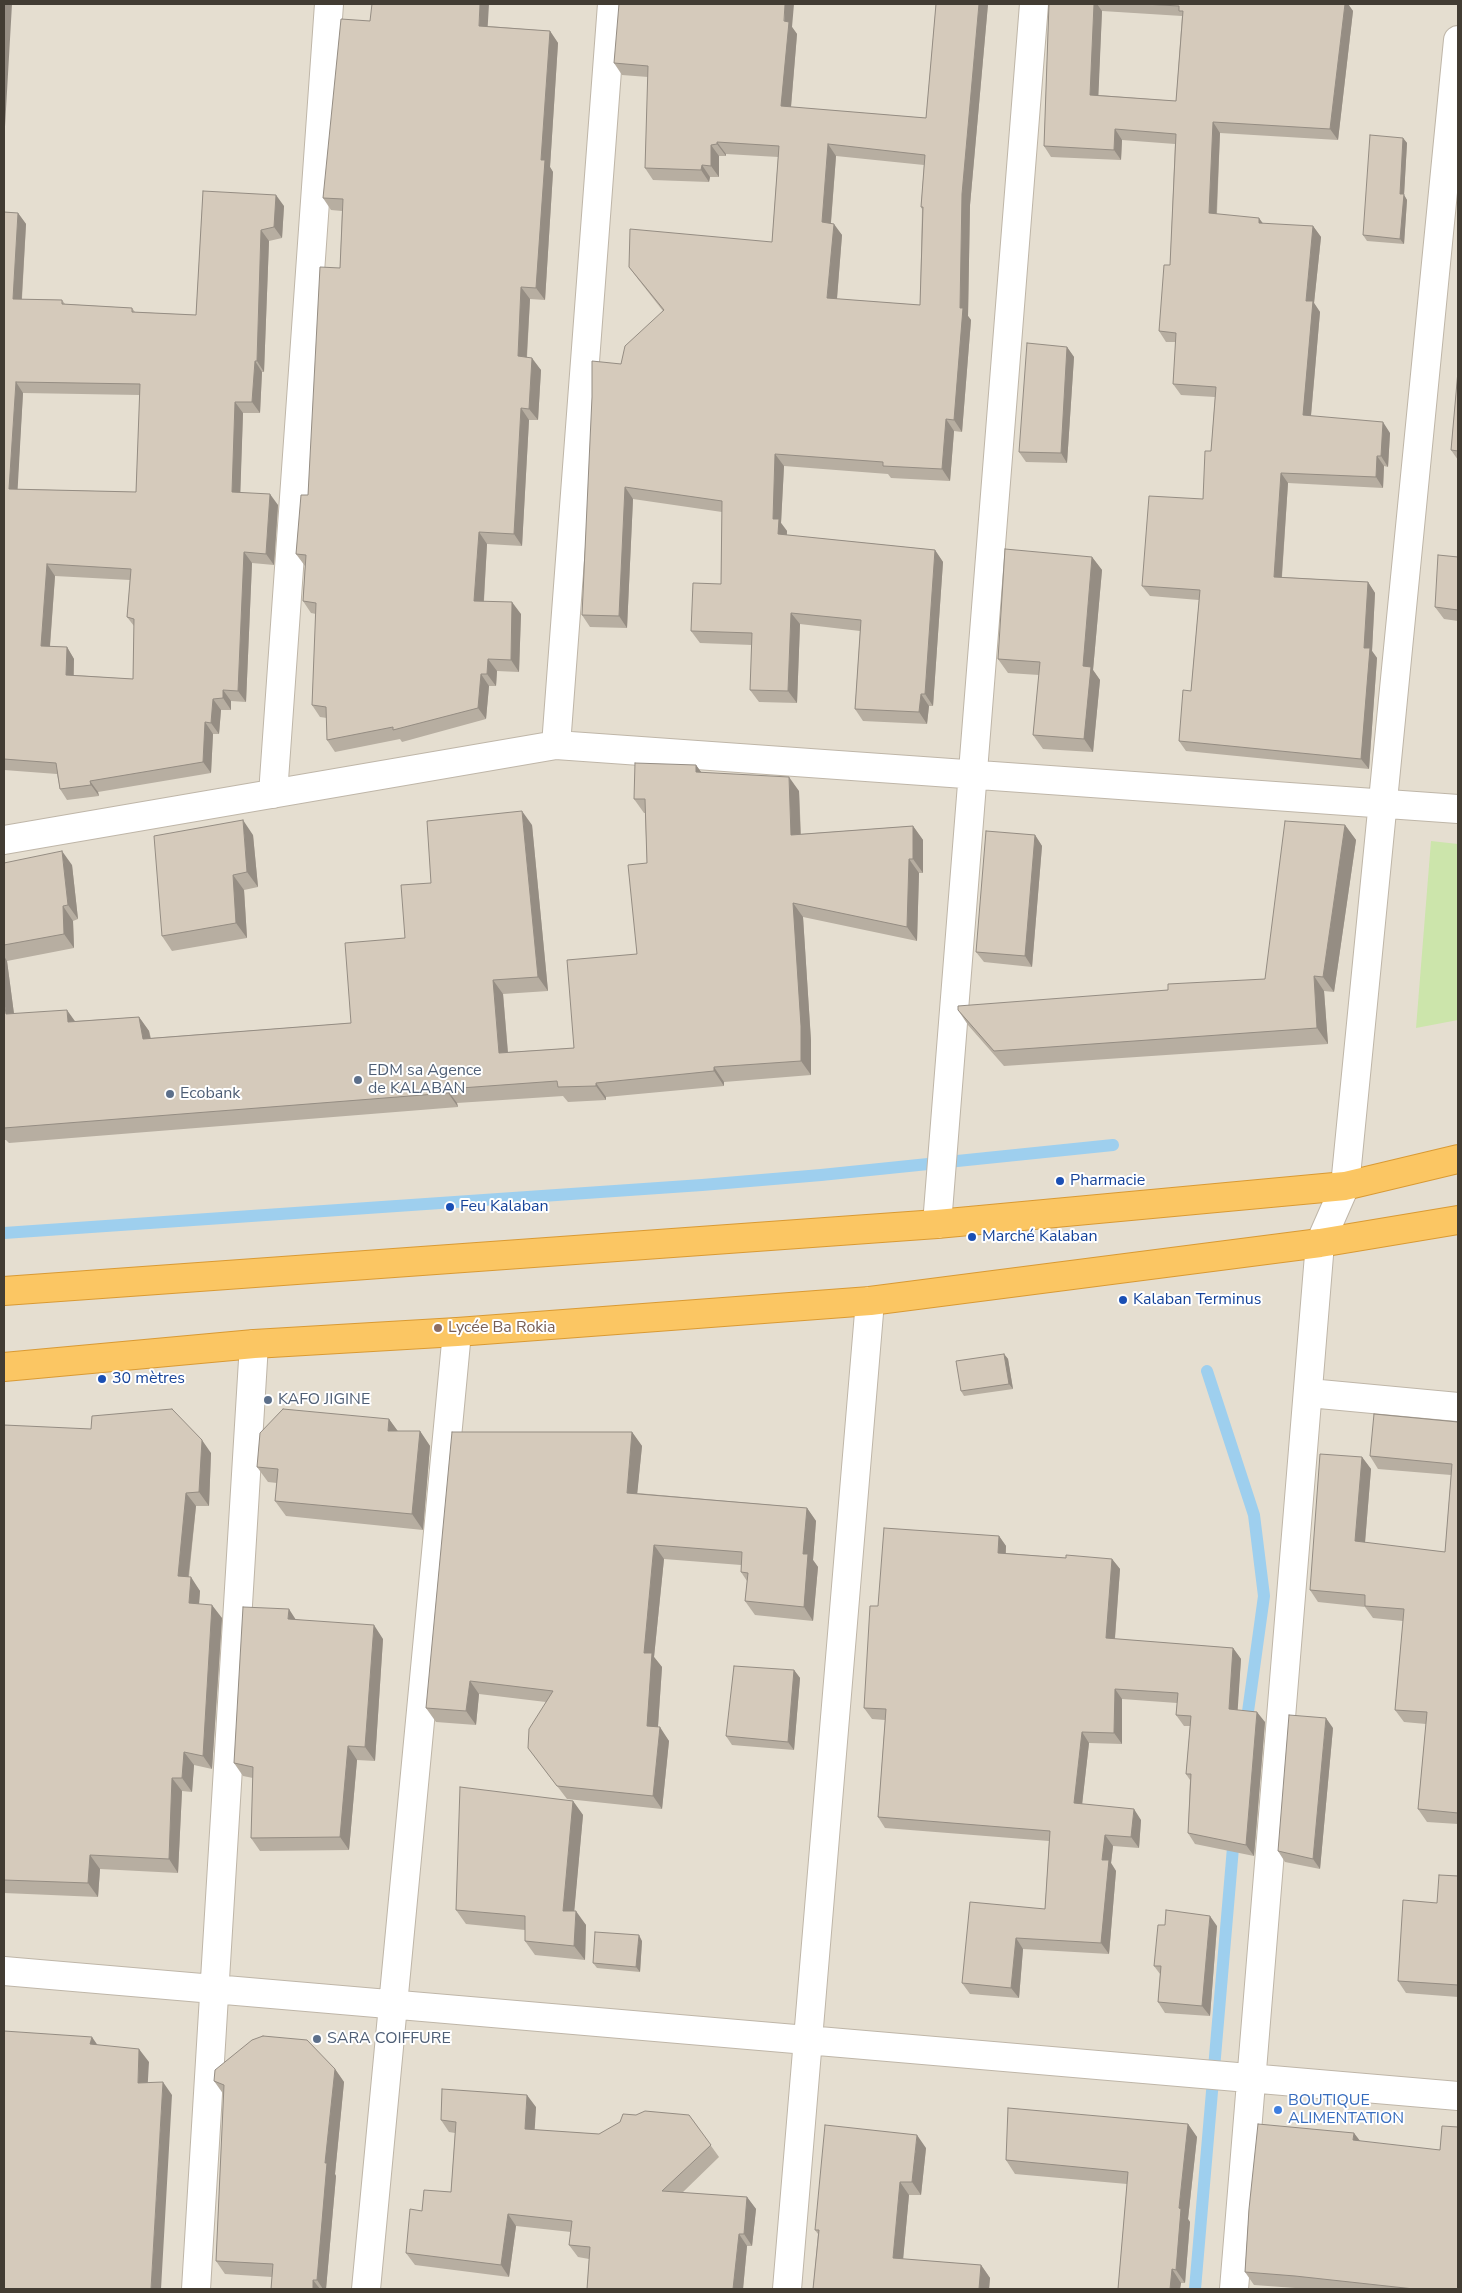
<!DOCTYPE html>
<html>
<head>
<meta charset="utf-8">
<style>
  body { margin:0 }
  #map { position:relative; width:1462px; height:2293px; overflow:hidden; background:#f1ece2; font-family:"Nunito Sans",sans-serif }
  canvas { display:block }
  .frame { position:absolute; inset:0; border:5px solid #423c33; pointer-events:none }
</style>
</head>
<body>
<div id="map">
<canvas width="1462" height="2293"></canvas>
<div class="frame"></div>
</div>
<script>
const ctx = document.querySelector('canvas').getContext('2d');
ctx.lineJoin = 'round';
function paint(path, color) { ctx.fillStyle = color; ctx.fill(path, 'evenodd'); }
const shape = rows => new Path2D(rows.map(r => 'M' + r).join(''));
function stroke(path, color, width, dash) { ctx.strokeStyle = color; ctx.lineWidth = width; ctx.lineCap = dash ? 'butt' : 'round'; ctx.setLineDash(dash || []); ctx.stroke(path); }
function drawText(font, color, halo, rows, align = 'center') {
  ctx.font = font + ' "Nunito Sans",sans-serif'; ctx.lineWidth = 4; ctx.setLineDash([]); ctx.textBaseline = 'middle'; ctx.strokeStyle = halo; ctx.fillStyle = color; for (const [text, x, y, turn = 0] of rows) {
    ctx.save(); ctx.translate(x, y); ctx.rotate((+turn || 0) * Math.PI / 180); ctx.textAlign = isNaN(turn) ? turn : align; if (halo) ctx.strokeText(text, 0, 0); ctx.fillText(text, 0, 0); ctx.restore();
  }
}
paint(shape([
  [4,4,1458,4,1458,2289,4,2289]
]), '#e5ded0');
paint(shape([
  [1431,841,1458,844,1458,1020,1416,1028]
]), '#cce5ab');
stroke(shape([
  [4,1233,702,1185,821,1175,1113,1145],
  [1207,1371,1254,1515,1264,1596,1246,1726],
  [1195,2289,1234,1836]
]), '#9ecfee', 12);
const street = shape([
  [556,745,612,4],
  [273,794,329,4],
  [4,840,556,745,1458,809],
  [937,1224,1034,4],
  [1309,1393,1458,1407],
  [4,1971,1458,2096],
  [196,2289,254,1344],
  [366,2289,457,1332],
  [787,2289,870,1301],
  [1234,2289,1320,1243,1345,1186,1458,40]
]);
const highway = shape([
  [4,1291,937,1224,1345,1186,1458,1159],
  [4,1367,254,1344,457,1332,870,1301,1320,1243,1458,1220]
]);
stroke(street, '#bfb6a8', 30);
stroke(highway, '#d99a34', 30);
stroke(street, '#fff', 28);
stroke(highway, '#fbc663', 28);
paint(shape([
  [936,4,988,4,970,205,968,316,971,320,962,432,954,431,950,481,891,478,888,474,784,466,781,523,787,531,787,535,935,550,943,562,933,706,929,706,927,724,863,721,855,709,860,631,800,624,797,703,759,702,750,690,752,645,700,643,691,631,721,584,722,512,633,499,627,628,590,627,582,615,621,364,663,311,638,279,629,267,772,242,778,157,726,154,726,156,719,156,719,177,710,177,709,182,653,180,645,168,648,77,622,75,614,63,792,27,797,34,791,107,926,118],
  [836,156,924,165,921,207,922,209,920,305,837,299,842,235,831,223],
  [1049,4,1348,4,1353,11,1338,140,1220,133,1217,214,1263,224,1313,226,1321,237,1314,303,1320,312,1311,416,1390,433,1388,467,1384,466,1383,488,1288,483,1282,577,1368,582,1375,593,1372,651,1377,658,1369,769,1186,751,1179,741,1191,691,1199,600,1150,596,1142,586,1203,499,1211,451,1215,397,1181,395,1173,384,1176,342,1166,342,1159,331,1170,265,1175,144,1122,140,1121,160,1051,157,1044,146],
  [1102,11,1182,16,1176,101,1098,95],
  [370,21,488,26,550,31,558,43,550,167,553,172,545,300,530,299,527,358,541,370,538,420,529,420,522,546,487,544,484,601,521,614,519,672,497,671,496,686,489,686,486,719,402,742,400,739,335,752,327,740,327,718,320,717,312,705,316,614,311,613,303,601,305,566,296,554,308,495,340,268,342,211,331,210,323,198],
  [1403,138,1407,143,1404,195,1407,200,1404,244,1367,241,1363,235],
  [203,191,284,206,282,238,269,241,264,372,262,372,260,413,243,413,240,493,278,505,274,565,252,563,246,702,231,701,231,710,221,710,219,734,213,734,211,773,98,792,99,796,67,800,60,789,57,774,4,770,4,212,18,213,26,224,22,299,62,300,65,304,132,308,135,312,196,315],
  [23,393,140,395,136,492,17,489],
  [55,576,130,580,127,617,134,626,133,679,74,675,74,659,67,647,50,647],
  [1067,347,1074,357,1067,463,1026,462,1019,452],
  [1458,371,1458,460,1451,450],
  [1092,557,1102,570,1093,670,1100,680,1093,752,1043,749,1033,735,1039,675,1008,673,998,659],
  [1458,557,1458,621,1444,619,1435,607],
  [696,765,701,772,799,791,801,834,913,826,923,840,923,873,919,873,917,941,803,917,811,1041,811,1075,724,1082,724,1086,606,1097,606,1100,568,1102,563,1096,457,1103,458,1107,9,1143,6,1140,4,1140,4,863,72,865,78,919,73,921,74,948,7,961,14,1014,76,1021,139,1017,149,1031,151,1038,351,1023,405,938,431,883,532,825,548,991,503,994,508,1052,574,1048,637,954,647,863,645,813,644,813,634,799],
  [1345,825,1356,840,1334,992,1324,991,1328,1044,1004,1066,968,1025,958,1010,1168,990,1265,979],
  [253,835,258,887,244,890,247,938,172,951,162,936],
  [1035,835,1042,846,1032,967,984,962,976,952],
  [1004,1354,1008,1359,1013,1389,964,1396,961,1391],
  [389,1419,397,1431,420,1431,430,1446,423,1530,286,1516,275,1501,277,1483,268,1482,257,1467],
  [1458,1422,1458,1824,1427,1822,1418,1809,1426,1724,1404,1722,1395,1710,1403,1621,1373,1618,1365,1607,1318,1602,1310,1590,1362,1457,1371,1469,1365,1543,1445,1552,1451,1475,1378,1469,1370,1456],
  [4,1425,211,1453,209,1506,196,1506,189,1577,200,1591,199,1604,222,1618,212,1769,194,1765,192,1792,182,1791,178,1873,100,1869,98,1897,4,1893],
  [632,1432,642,1446,637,1493,807,1508,816,1521,813,1560,818,1567,813,1621,755,1615,745,1601,747,1581,741,1572,741,1565,664,1559,654,1657,662,1667,658,1727,669,1741,662,1809,567,1799,528,1748,546,1702,479,1694,476,1725,436,1722,426,1708],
  [999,1536,1006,1546,1006,1553,1066,1558,1112,1559,1120,1569,1115,1639,1233,1648,1241,1659,1237,1710,1265,1722,1254,1856,1195,1844,1188,1833,1190,1780,1186,1774,1190,1726,1184,1726,1176,1715,1177,1703,1122,1699,1122,1744,1089,1743,1082,1804,1141,1820,1139,1848,1113,1846,1111,1863,1116,1871,1109,1954,1023,1949,1019,1998,970,1994,962,1983,1045,1909,1049,1841,885,1828,878,1817,885,1720,872,1719,864,1708,878,1606],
  [296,1619,383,1639,375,1761,357,1760,349,1850,260,1851,251,1838,253,1778,243,1776,234,1763],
  [794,1670,800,1678,794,1750,732,1745,726,1736],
  [1333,1728,1320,1869,1285,1862,1278,1851],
  [573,1801,583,1815,574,1911,586,1925,585,1960,535,1955,525,1941,525,1930,466,1924,456,1910],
  [1458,1876,1458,1997,1406,1993,1398,1981,1437,1903],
  [1165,1925,1217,1926,1210,2016,1165,2013,1158,2002,1160,1974,1154,1966],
  [642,1941,640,1972,597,1968,593,1963],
  [335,2069,344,2082,335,2174,336,2176,326,2289,271,2289,272,2277,225,2274,216,2261,224,2095,214,2081],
  [536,2107,534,2130,599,2134,636,2115,689,2115,719,2157,682,2193,747,2197,756,2209,752,2246,747,2246,743,2289,587,2289,589,2259,578,2257,569,2245,571,2232,516,2226,509,2277,415,2265,406,2253,422,2211,451,2192,455,2133,449,2132,441,2120],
  [1188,2124,1197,2137,1188,2219,1190,2222,1185,2283,1181,2283,1180,2289,1118,2289,1127,2184,1015,2174,1006,2160],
  [926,2148,921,2195,909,2195,903,2259,981,2265,990,2278,989,2289,813,2289,818,2234,815,2230],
  [1249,2209,1458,2289,1309,2289,1254,2285,1245,2272]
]), '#b7aea1');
paint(shape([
  [4,4,12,4,4,144],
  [480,4,489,4,487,38,479,26],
  [785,4,794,4,792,27,797,34,790,118,781,106],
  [979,4,988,4,970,205,968,316,971,320,962,432,954,420,960,308,962,194],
  [1094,4,1097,4,1102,11,1098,105,1090,95],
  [1345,4,1348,4,1353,11,1338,140,1330,129],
  [550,31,558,43,550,167,553,172,545,300,536,288,541,160],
  [1213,122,1220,133,1216,223,1209,213],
  [1115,129,1122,140,1121,160,1114,150],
  [1403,138,1407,143,1404,195,1407,200,1404,244,1400,239,1400,194],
  [717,142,726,154,726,156,717,144],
  [828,144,836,156,830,233,822,222],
  [711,145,719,156,719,177,711,166],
  [702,165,710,177,709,182,701,170],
  [276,195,284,206,282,238,274,227],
  [18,213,26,224,21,310,13,299],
  [1259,218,1267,229,1259,223],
  [834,224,842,235,836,310,827,298],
  [1313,226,1321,237,1314,303,1320,312,1310,426,1303,415,1306,301],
  [261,230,269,241,264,372,257,361],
  [521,287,530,299,526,368,518,356],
  [1067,347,1074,357,1067,463,1061,453],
  [532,358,541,370,538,420,529,409],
  [255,361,262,372,260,413,252,402],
  [16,382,23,393,17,500,9,489],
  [235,402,243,413,240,503,232,492],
  [521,408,529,420,522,546,514,534],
  [946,419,954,431,950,481,942,469],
  [1383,422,1390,433,1388,467,1381,456],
  [775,454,784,466,781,523,787,531,786,546,778,534,773,519],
  [1377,456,1384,466,1383,488,1376,477],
  [1281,473,1288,483,1281,587,1274,577],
  [625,487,633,499,627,628,619,616],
  [270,494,278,505,274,565,266,554],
  [479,532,487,544,483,613,474,601],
  [935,550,943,562,933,706,925,694],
  [244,552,252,563,246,702,238,691],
  [1092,557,1102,570,1093,670,1100,680,1093,752,1084,739,1083,666],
  [47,564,55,576,49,657,41,646],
  [1368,582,1375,593,1372,651,1377,658,1369,769,1361,759,1364,648],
  [512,602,521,614,519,672,511,660],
  [791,613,800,624,797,703,788,691],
  [67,647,74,659,73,686,66,675],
  [488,659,497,671,496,686,487,674],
  [481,674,489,686,486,719,478,708],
  [223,690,231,701,231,710,223,698],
  [921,694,929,706,927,724,919,712],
  [213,699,221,710,219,734,211,723],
  [205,722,213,734,211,773,203,762],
  [696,765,706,779,696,772],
  [789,777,799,791,801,850,791,835],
  [90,781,98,792,99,796,91,785],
  [522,811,532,825,548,991,538,977],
  [243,820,253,835,258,887,247,872],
  [1345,825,1356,840,1334,992,1323,977],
  [913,826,923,840,923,873,913,859],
  [1035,835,1042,846,1032,967,1025,956],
  [62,851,72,865,78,919,68,905],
  [909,859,919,873,917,941,907,927],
  [233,875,244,890,247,938,236,923],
  [793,903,803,917,811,1041,811,1075,801,1061],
  [63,906,73,921,74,948,64,934],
  [4,956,7,961,16,1029,6,1014,4,999],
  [1314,976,1324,991,1328,1044,1317,1028],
  [493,980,503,994,509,1067,499,1053],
  [67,1010,77,1024,68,1022],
  [139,1017,149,1031,153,1053,143,1039],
  [714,1067,724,1082,724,1086,714,1071],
  [596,1083,606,1097,606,1100,596,1086],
  [447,1089,457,1103,458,1107,448,1093],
  [1004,1354,1008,1359,1013,1389,1009,1384],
  [389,1419,400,1434,388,1431],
  [420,1431,430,1446,423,1530,412,1514],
  [632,1432,642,1446,636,1506,627,1493],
  [202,1440,211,1453,209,1506,199,1492],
  [1362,1457,1371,1469,1364,1554,1355,1541],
  [186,1493,196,1506,187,1589,178,1576],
  [807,1508,816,1521,813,1560,818,1567,813,1621,804,1607,803,1554],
  [999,1536,1006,1546,1005,1563,998,1553],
  [654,1545,664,1559,654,1657,662,1667,657,1740,647,1726,644,1653],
  [1112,1559,1120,1569,1114,1649,1106,1638],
  [191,1577,200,1591,198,1617,189,1603],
  [212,1605,222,1618,212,1769,203,1756],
  [289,1609,298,1623,288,1619],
  [374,1625,383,1639,375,1761,365,1747],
  [1233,1648,1241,1659,1237,1720,1229,1709],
  [794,1670,800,1678,794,1750,788,1742],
  [470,1681,479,1694,476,1725,466,1711],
  [1115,1689,1122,1699,1122,1744,1114,1733],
  [1257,1712,1265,1722,1254,1856,1246,1845],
  [1326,1718,1333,1728,1320,1869,1313,1859],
  [660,1727,669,1741,662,1809,653,1796],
  [1082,1732,1089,1743,1081,1814,1074,1803],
  [348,1746,357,1760,349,1850,340,1837],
  [184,1752,194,1765,192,1792,182,1778],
  [172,1778,182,1791,178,1873,169,1859],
  [573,1801,583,1815,573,1925,563,1911],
  [1134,1809,1141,1820,1139,1848,1131,1837],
  [1105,1835,1113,1846,1111,1863,1116,1871,1109,1954,1101,1943,1102,1860],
  [90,1855,100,1869,98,1897,88,1883],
  [576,1911,586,1925,585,1960,574,1946],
  [1210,1916,1217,1926,1210,2016,1202,2006],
  [639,1935,642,1941,640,1972,636,1967],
  [1016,1938,1023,1949,1019,1998,1011,1988],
  [92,2037,101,2050,90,2044],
  [139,2049,149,2062,147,2096,138,2083],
  [335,2069,344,2082,335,2174,336,2176,326,2289,323,2289,317,2280,325,2163],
  [163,2082,172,2095,161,2289,151,2289],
  [527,2095,536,2107,534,2141,525,2129],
  [1188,2124,1197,2137,1188,2219,1190,2222,1185,2283,1176,2270,1179,2208],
  [1354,2133,1364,2146,1353,2140],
  [917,2135,926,2148,921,2195,912,2182],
  [900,2182,909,2195,902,2271,893,2258],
  [747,2197,756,2209,752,2246,744,2234],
  [508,2214,516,2226,509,2277,501,2265],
  [739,2234,747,2246,743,2289,733,2289],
  [981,2265,990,2278,989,2289,979,2289],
  [1172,2269,1181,2283,1180,2289,1170,2289],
  [313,2280,320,2289,313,2289]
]), '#958d83');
const building = shape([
  [372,4,480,4,479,26,550,31,541,160,545,160,536,288,521,287,518,356,532,358,529,409,521,408,514,534,479,532,474,601,512,602,511,660,488,659,487,674,481,674,478,708,393,730,393,727,327,740,326,707,312,705,316,603,303,601,306,555,296,554,301,495,308,495,320,267,340,268,343,199,323,198,341,19,370,21,372,4],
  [619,4,785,4,784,21,789,22,781,106,926,118,936,4,979,4,962,194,960,308,963,308,954,420,946,419,942,469,883,466,883,462,775,454,773,519,779,519,778,534,935,550,925,694,921,694,919,712,855,709,861,620,791,613,788,691,750,690,752,633,691,631,693,583,721,584,722,501,625,487,619,616,582,615,592,397,592,361,621,364,625,346,664,310,629,267,630,229,772,242,779,146,717,142,717,144,711,145,711,166,702,165,701,170,645,168,648,66,614,63,619,4],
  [828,144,925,155,921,207,923,207,920,305,827,298,834,224,822,222,828,144],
  [1049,4,1094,4,1090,95,1176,101,1183,11,1179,11,1179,6,1144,4,1345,4,1330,129,1213,122,1209,213,1259,218,1259,223,1313,226,1306,301,1313,301,1303,415,1383,422,1381,456,1377,456,1376,477,1281,473,1274,577,1368,582,1364,648,1370,648,1361,759,1179,741,1183,690,1191,691,1200,590,1142,586,1149,496,1203,499,1205,451,1211,451,1216,387,1173,384,1176,333,1159,331,1164,265,1170,265,1176,134,1115,129,1114,150,1044,146,1049,4],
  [1370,135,1403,138,1400,194,1404,194,1400,239,1363,235,1370,135],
  [203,191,276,195,274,227,261,230,257,361,255,361,252,402,235,402,232,492,270,494,266,554,244,552,238,691,223,690,223,698,213,699,211,723,205,722,203,762,90,781,91,785,60,789,56,763,4,759,4,212,18,213,13,299,62,300,62,304,132,308,132,312,196,315,203,191],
  [16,382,140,384,136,492,9,489,16,382],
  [47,564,131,569,127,617,134,619,133,679,66,675,67,647,41,646,47,564],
  [1027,343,1067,347,1061,453,1019,452,1027,343],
  [1458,371,1458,451,1451,450,1458,371],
  [1005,549,1092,557,1083,666,1091,667,1084,739,1033,735,1040,662,998,659,1005,549],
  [1438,555,1458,557,1458,610,1435,607,1438,555],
  [635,763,696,765,696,772,789,777,791,835,913,826,913,859,909,859,907,927,793,903,801,1026,801,1061,714,1067,714,1071,596,1083,596,1086,558,1087,557,1081,447,1089,448,1093,4,1128,4,999,6,1014,67,1010,68,1022,139,1017,143,1039,351,1023,345,943,405,938,401,885,431,883,427,821,522,811,538,977,493,980,499,1053,574,1048,567,960,637,954,628,865,647,863,645,799,634,799,635,763],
  [243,820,247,872,233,875,236,923,162,936,154,836,243,820],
  [1285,821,1345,825,1323,977,1314,976,1317,1028,994,1051,958,1010,958,1006,1168,990,1168,984,1265,979,1285,821],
  [986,831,1035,835,1025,956,976,952,986,831],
  [62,851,68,905,63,906,64,934,4,945,4,863,62,851],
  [1004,1354,1009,1384,961,1391,956,1361,1004,1354],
  [172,1409,202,1440,199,1492,186,1493,178,1576,191,1577,189,1603,212,1605,203,1756,184,1752,182,1778,172,1778,169,1859,90,1855,88,1883,4,1880,4,1425,91,1429,92,1416,172,1409],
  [283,1409,389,1419,388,1431,420,1431,412,1514,275,1501,278,1469,257,1467,260,1433,283,1409],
  [1374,1414,1458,1422,1458,1813,1418,1809,1427,1712,1395,1710,1404,1609,1365,1606,1365,1595,1310,1590,1320,1454,1362,1457,1355,1541,1445,1552,1452,1464,1370,1456,1374,1414],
  [452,1432,632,1432,627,1493,807,1508,803,1554,808,1554,804,1607,745,1601,748,1573,741,1572,742,1552,654,1545,644,1653,652,1653,647,1726,660,1727,653,1796,557,1786,528,1748,529,1729,553,1691,470,1681,466,1711,426,1708,452,1432],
  [884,1528,999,1536,998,1553,1066,1558,1066,1555,1112,1559,1106,1638,1233,1648,1229,1709,1257,1712,1246,1845,1188,1833,1191,1774,1186,1774,1191,1716,1176,1715,1178,1693,1115,1689,1114,1733,1082,1732,1074,1803,1134,1809,1131,1837,1105,1835,1102,1860,1109,1860,1101,1943,1016,1938,1011,1988,962,1983,970,1902,1045,1909,1050,1831,878,1817,886,1709,864,1708,870,1606,878,1606,884,1528],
  [243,1607,289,1609,288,1619,374,1625,365,1747,348,1746,340,1837,251,1838,253,1767,234,1763,243,1607],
  [734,1666,794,1670,788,1742,726,1736,734,1666],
  [1289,1715,1326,1718,1313,1859,1278,1851,1289,1715],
  [460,1787,573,1801,563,1911,576,1911,574,1946,525,1941,525,1916,456,1910,460,1787],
  [1439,1875,1458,1876,1458,1985,1398,1981,1403,1900,1437,1903,1439,1875],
  [1166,1910,1210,1916,1202,2006,1158,2002,1161,1966,1154,1966,1158,1925,1165,1925,1166,1910],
  [595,1932,639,1935,636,1967,593,1963,595,1932],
  [4,2031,92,2037,90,2044,139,2049,138,2083,163,2082,151,2289,4,2289,4,2031],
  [263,2036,307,2040,335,2069,325,2163,327,2163,317,2280,313,2280,313,2289,271,2289,273,2264,216,2261,224,2085,214,2081,215,2070,252,2040,263,2036],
  [442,2089,527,2095,525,2129,599,2134,620,2122,623,2114,636,2115,645,2111,689,2115,711,2145,662,2191,747,2197,744,2234,739,2234,733,2289,587,2289,590,2247,569,2245,572,2221,508,2214,501,2265,406,2253,410,2209,422,2211,424,2190,451,2192,456,2122,441,2120,442,2089],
  [1008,2108,1188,2124,1179,2208,1181,2209,1176,2270,1172,2269,1170,2289,1118,2289,1128,2172,1006,2160,1008,2108],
  [1258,2124,1354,2133,1353,2140,1440,2150,1442,2126,1458,2127,1458,2289,1414,2289,1295,2276,1245,2272,1249,2209,1258,2124],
  [825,2125,917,2135,912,2182,900,2182,893,2258,981,2265,979,2289,813,2289,819,2230,815,2230,825,2125]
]);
paint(building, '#d5cabb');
stroke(building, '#958d83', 1);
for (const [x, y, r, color] of [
  [358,1080,5,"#5c6f8a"],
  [170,1094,5,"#5c6f8a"],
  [1060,1181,5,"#1a4fb4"],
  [450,1207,5,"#1a4fb4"],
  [972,1237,5,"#1a4fb4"],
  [1123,1300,5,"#1a4fb4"],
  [438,1328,5,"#8d6e63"],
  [102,1379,5,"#1a4fb4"],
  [268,1400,5,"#5c6f8a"],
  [317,2039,5,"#5c6f8a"],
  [1278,2110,5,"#3f7fe0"]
]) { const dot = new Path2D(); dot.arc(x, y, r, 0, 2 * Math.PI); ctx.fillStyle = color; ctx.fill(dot); stroke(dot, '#fff', 2); }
drawText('16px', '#4e5e75', '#fff', [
  ["EDM sa Agence",368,1071],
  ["de KALABAN",368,1089],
  ["Ecobank",180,1094],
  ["KAFO JIGINE",278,1400],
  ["SARA COIFFURE",327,2039]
], 'left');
drawText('16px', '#164399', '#fff', [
  ["Pharmacie",1070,1181],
  ["Feu Kalaban",460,1207],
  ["Marché Kalaban",982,1237],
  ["Kalaban Terminus",1133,1300],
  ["30 mètres",112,1379]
], 'left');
drawText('16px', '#785e54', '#fff', [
  ["Lycée Ba Rokia",448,1328]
], 'left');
drawText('16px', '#366cbe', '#fff', [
  ["BOUTIQUE",1288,2101],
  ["ALIMENTATION",1288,2119]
], 'left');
</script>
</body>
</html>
